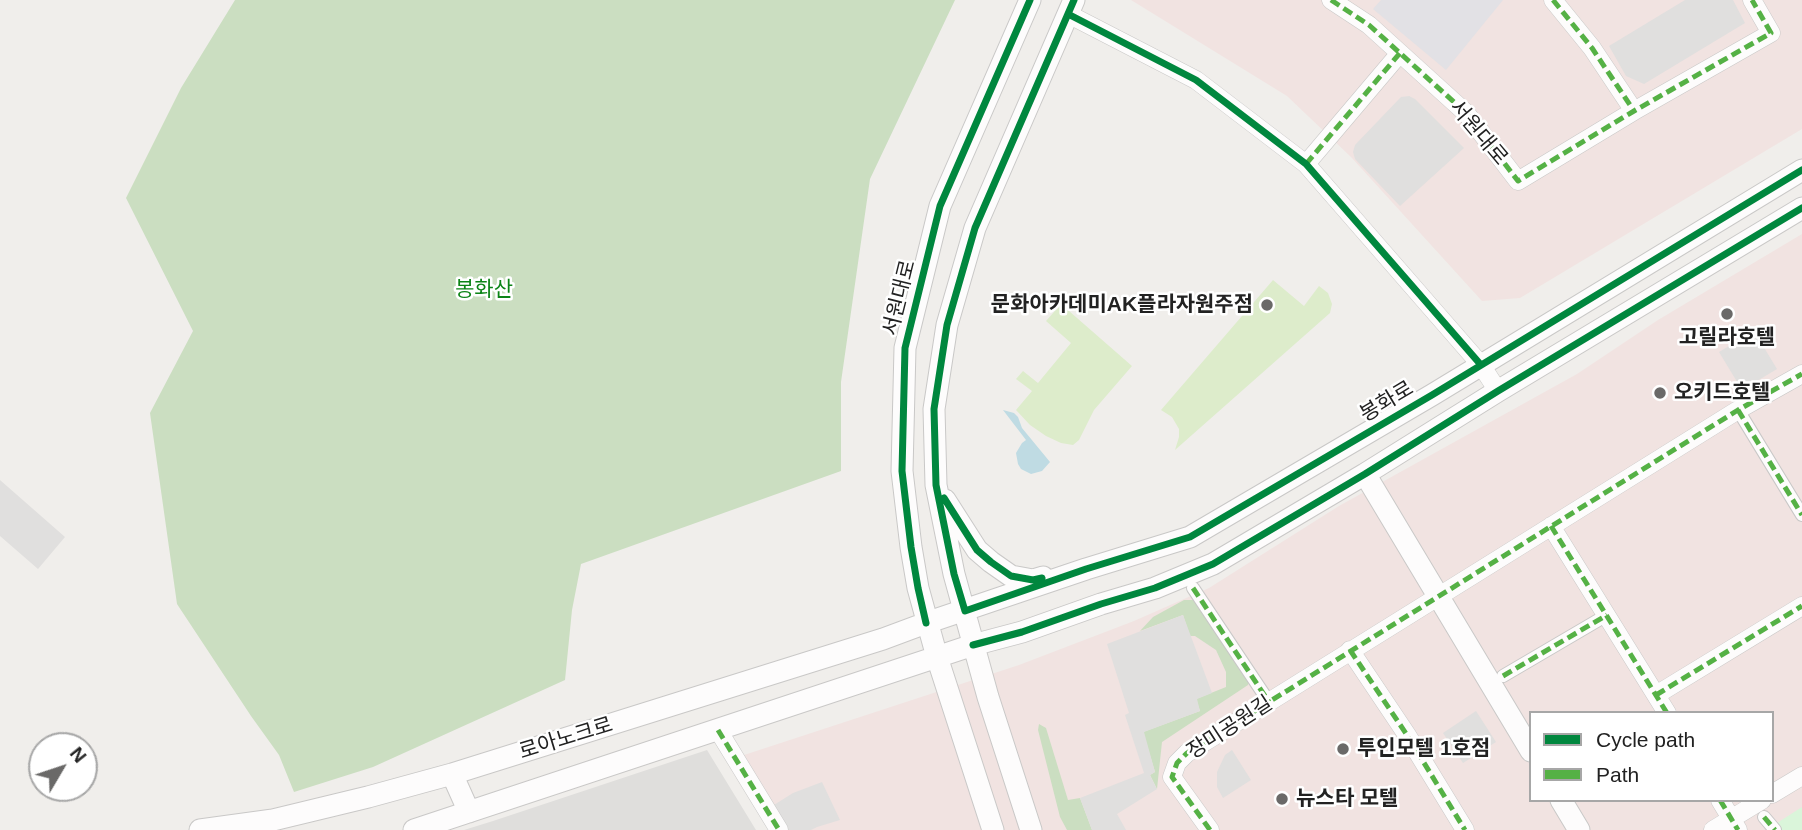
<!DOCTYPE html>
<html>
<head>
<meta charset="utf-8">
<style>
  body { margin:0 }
  #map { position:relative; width:1802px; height:830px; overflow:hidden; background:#f0eeeb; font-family:Arial,sans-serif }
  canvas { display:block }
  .legend { position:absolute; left:1529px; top:711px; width:245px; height:91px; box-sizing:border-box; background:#fff; border:2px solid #a7a7a7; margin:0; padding:9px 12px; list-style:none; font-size:21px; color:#222 }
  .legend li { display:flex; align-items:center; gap:14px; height:35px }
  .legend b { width:35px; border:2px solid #a7a7a7 }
  .north { position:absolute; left:28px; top:732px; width:70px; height:70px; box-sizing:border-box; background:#fff; border:2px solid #a7a7a7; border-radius:50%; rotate:51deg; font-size:19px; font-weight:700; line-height:28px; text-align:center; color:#222 }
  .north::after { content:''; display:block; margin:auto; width:24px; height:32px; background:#6a6968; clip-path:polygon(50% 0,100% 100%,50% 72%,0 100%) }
</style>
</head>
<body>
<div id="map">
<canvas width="1802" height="830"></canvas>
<ul class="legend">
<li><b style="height:9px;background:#00873e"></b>Cycle path</li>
<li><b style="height:9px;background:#55b145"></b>Path</li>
</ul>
<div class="north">N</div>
</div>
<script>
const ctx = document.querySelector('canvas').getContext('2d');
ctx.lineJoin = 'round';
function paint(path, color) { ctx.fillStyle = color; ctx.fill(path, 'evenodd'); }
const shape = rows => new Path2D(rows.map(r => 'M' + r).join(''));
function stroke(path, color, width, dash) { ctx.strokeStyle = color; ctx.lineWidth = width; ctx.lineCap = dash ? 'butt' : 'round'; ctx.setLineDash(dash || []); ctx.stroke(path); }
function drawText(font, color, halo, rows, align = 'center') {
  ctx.font = font + ' Arial,"Noto Sans KR",sans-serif'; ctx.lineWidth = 5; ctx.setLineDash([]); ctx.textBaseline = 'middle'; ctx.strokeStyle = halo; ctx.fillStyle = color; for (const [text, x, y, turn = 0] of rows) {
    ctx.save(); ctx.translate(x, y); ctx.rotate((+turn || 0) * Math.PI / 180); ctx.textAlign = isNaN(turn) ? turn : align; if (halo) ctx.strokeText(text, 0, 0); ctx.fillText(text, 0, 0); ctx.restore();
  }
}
paint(shape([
  [707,750,756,830,464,830,493,821]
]), '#dfdedc');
paint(shape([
  [1131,0,1802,0,1802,129,1520,298,1482,301,1351,157,1287,96],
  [1802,234,1802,830,786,830,741,756,1019,665,1134,621,1209,588,1339,506,1577,374,1658,320],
  [1531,713,1772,713,1772,800,1531,800]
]), '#f1e3e1');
paint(shape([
  [1273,280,1304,306,1319,286,1328,293,1332,304,1330,313,1175,450,1179,437,1179,429,1172,417,1161,410],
  [1061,304,1132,366,1094,410,1079,440,1073,445,1061,443,1046,436,1030,425,1016,410,1032,391,1016,379,1023,371,1038,383,1071,343,1046,321]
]), '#ddeccb');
paint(shape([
  [235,0,955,0,870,179,841,382,841,471,581,564,572,610,565,680,373,767,294,792,279,755,251,716,177,604,150,413,193,331,126,198,181,88],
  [1184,600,1194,600,1249,682,1248,685,1162,742,1157,789,1150,775,1155,772,1143,732,1200,711,1196,699,1226,687,1226,672,1216,650,1195,636,1190,636,1183,615,1140,631,1153,617],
  [1039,724,1046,728,1068,800,1080,798,1092,830,1067,830,1060,817,1038,730]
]), '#cbdec1');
paint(shape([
  [1802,807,1802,830,1766,830]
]), '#daf5da');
paint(shape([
  [1685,0,1733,0,1745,23,1644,84,1626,76,1609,46],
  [1409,96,1415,99,1464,148,1400,206,1355,159,1353,152,1355,145,1401,97],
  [1754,331,1777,369,1742,390,1719,352],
  [0,480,65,537,38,569,0,536],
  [1183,615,1212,693,1197,699,1200,711,1144,732,1155,772,1150,775,1157,789,1117,814,1126,830,1092,830,1080,798,1144,773,1125,715,1129,713,1107,644],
  [1476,711,1496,742,1463,763,1443,733],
  [1232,750,1251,780,1223,798,1217,787,1217,772,1225,755],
  [822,782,840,820,817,827,811,830,776,830,766,810,793,793]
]), '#e0dfde');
paint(shape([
  [1381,0,1503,0,1446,70,1373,9]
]), '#e2e1e5');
paint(shape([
  [1003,410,1014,413,1018,417,1022,428,1050,462,1042,471,1031,474,1021,469,1018,464,1016,453,1022,443,1026,440]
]), '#bfdbe3');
const pedestrian = shape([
  [1738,410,1802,515],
  [1193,588,1269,702],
  [1503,676,1607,615],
  [1764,817,1775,830]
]);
const minor = shape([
  [1331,0,1369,25,1466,113,1518,181,1634,111,1771,33,1752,0],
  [1553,0,1592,48,1634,111],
  [1068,14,1196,80,1306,164,1481,365,1498,391],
  [1306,164,1400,53],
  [1551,526,1667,713],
  [1350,650,1407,735,1465,830],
  [1656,695,1802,606],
  [718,730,779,830],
  [1772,794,1802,776],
  [1720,800,1738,830],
  [1210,830,1172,777,1177,763,1187,753,1738,410,1802,374],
  [1713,830,1762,800]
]);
const tertiary = shape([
  [1365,474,1531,751],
  [945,500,977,550,991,562,1011,576,1033,580,1043,577],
  [452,774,469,812],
  [1561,800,1579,830],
  [200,830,273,820,368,797,452,774,883,639,926,623,1086,569,1190,537,1432,395,1802,170],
  [414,830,973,645,1022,632,1101,604,1155,588,1213,564,1365,474,1498,391,1802,208],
  [993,830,937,657,918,588,911,547,902,471,905,348,940,206,1030,0],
  [1031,830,988,697,954,574,936,485,934,409,947,325,975,228,1074,0]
]);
stroke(pedestrian, '#c9c8c7', 14);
stroke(minor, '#c9c8c7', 19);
stroke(tertiary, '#c9c8c7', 23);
stroke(pedestrian, '#fdfcfc', 12);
stroke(minor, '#fdfcfc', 18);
stroke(tertiary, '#fdfcfc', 21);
stroke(shape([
  [1331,0,1369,25,1466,113,1518,181,1634,111,1771,33,1752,0],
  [1553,0,1592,48,1634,111],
  [1306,164,1400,53],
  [1738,410,1802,515],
  [1551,526,1667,713],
  [1193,588,1269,702],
  [1350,650,1407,735,1465,830],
  [1503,676,1607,615],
  [1656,695,1802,606],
  [718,730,779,830],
  [1720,800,1738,830],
  [1764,817,1775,830],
  [1210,830,1172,777,1177,763,1187,753,1738,410,1802,374]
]), '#55b145', 5, [10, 5]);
stroke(shape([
  [1074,0,975,228,947,325,934,409,936,485,954,574,965,611,1086,569,1190,537,1432,395,1802,170],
  [1068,14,1196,80,1306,164,1481,365],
  [944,498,977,550,991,562,1011,576,1033,580,1042,578],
  [926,623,918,588,911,547,902,471,905,348,940,206,1030,0],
  [973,645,1022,632,1101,604,1155,588,1213,564,1365,474,1498,391,1802,208]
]), '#00873e', 7);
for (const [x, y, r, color] of [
  [1267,305,7,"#6a6968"],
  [1727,314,7,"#6a6968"],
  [1660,393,7,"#6a6968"],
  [1343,749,7,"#6a6968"],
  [1282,799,7,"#6a6968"]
]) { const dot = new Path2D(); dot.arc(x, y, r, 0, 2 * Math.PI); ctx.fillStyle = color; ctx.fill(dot); stroke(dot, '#fff', 2.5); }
drawText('21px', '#222', '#fff', [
  ["서원대로",1478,133,50],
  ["서원대로",900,298,-76],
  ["봉화로",1387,402,-31],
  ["장미공원길",1230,728,-33],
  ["로아노크로",566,739,-17]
]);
drawText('21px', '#0c8416', '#fff', [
  ["봉화산",484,290]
]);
drawText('bold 21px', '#222', '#fff', [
  ["문화아카데미AK플라자원주점",1253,305,"right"],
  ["고릴라호텔",1727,338,"center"],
  ["오키드호텔",1674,393],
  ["투인모텔 1호점",1357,749],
  ["뉴스타 모텔",1296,799]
], 'left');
</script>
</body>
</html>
